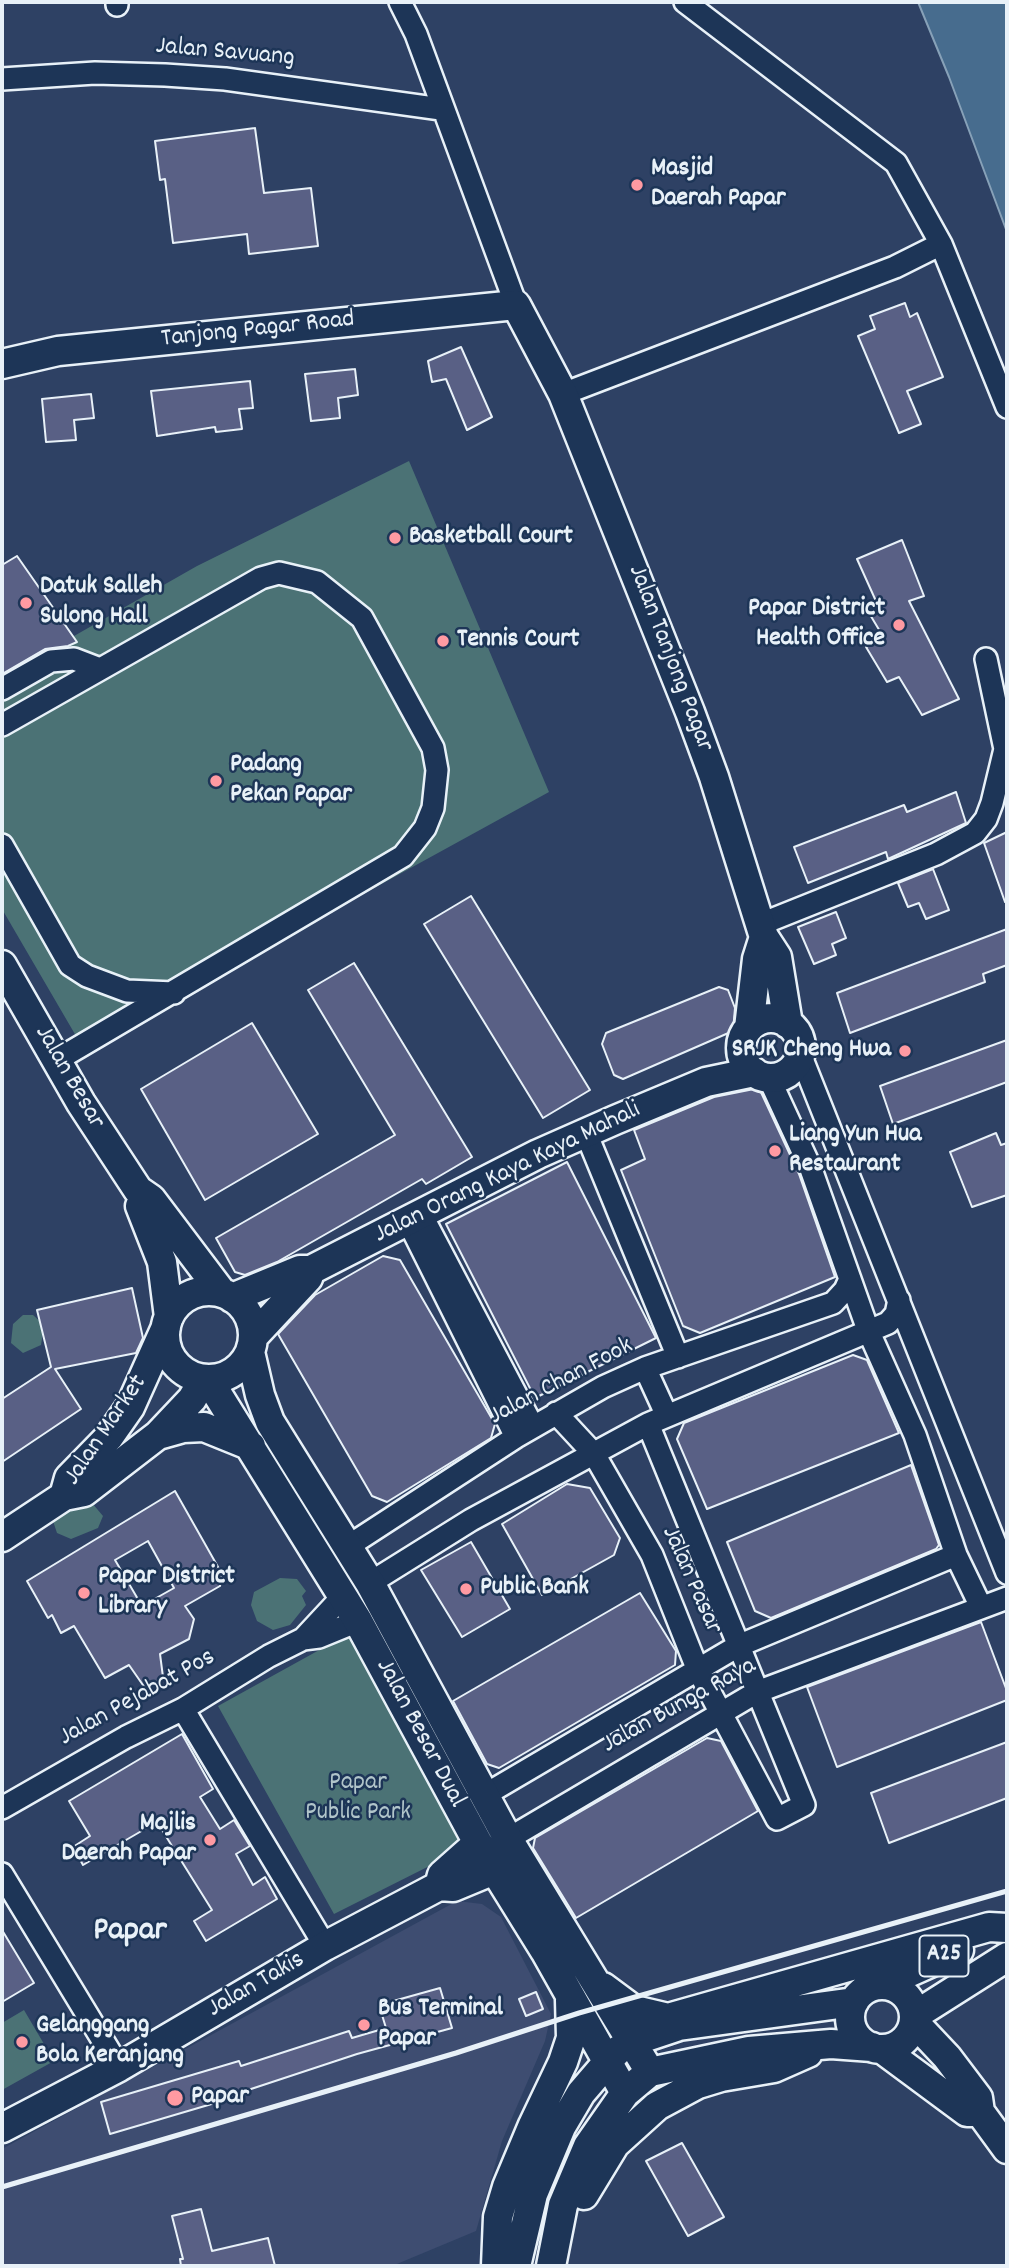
<!DOCTYPE html>
<html>
<head>
<meta charset="utf-8">
<style>
  body { margin:0 }
  #map { position:relative; width:1009px; height:2268px; overflow:hidden; background:#2e4164; font-family:Dekko,sans-serif }
  canvas { display:block }
  .frame { position:absolute; inset:0; border:4px solid #e8f1f8; pointer-events:none }
</style>
</head>
<body>
<div id="map">
<canvas width="1009" height="2268"></canvas>
<div class="frame"></div>
</div>
<script>
const ctx = document.querySelector('canvas').getContext('2d');
ctx.lineJoin = 'round';
function paint(path, color) { ctx.fillStyle = color; ctx.fill(path, 'evenodd'); }
const shape = rows => new Path2D(rows.map(r => 'M' + r).join(''));
function stroke(path, color, width, dash) { ctx.strokeStyle = color; ctx.lineWidth = width; ctx.lineCap = dash ? 'butt' : 'round'; ctx.setLineDash(dash || []); ctx.stroke(path); }
function drawText(font, color, halo, rows, align = 'center') {
  ctx.font = font + ' Dekko,sans-serif'; ctx.lineWidth = 5; ctx.setLineDash([]); ctx.textBaseline = 'middle'; ctx.strokeStyle = halo; ctx.fillStyle = color; for (const [text, x, y, turn = 0] of rows) {
    ctx.save(); ctx.translate(x, y); ctx.rotate((+turn || 0) * Math.PI / 180); ctx.textAlign = isNaN(turn) ? turn : align; if (halo) ctx.strokeText(text, 0, 0); ctx.fillText(text, 0, 0); ctx.restore();
  }
}
paint(shape([
  [457,1901,482,1904,501,1917,551,2014,545,2041,502,2141,476,2231,392,2266,2,2266,2,2149]
]), '#3e4d71');
paint(shape([
  [409,461,549,792,83,1048,2,909,2,677,197,566],
  [23,1315,33,1315,44,1325,41,1345,23,1353,11,1343,13,1324],
  [76,1500,92,1503,103,1516,98,1528,71,1539,57,1533,53,1521,55,1514],
  [280,1578,297,1579,306,1591,302,1596,306,1605,290,1625,273,1630,257,1621,251,1605,254,1592],
  [350,1633,475,1843,334,1914,218,1706],
  [24,2010,54,2061,2,2090,2,2023]
]), '#4b7275');
const water = shape([
  [918,2,1007,2,1007,232,949,77,918,2]
]);
paint(water, '#476c8e');
stroke(water, '#87a1b8', 2);
const building = shape([
  [255,128,264,193,311,188,318,246,249,254,247,234,173,243,165,179,160,180,155,141,255,128],
  [905,303,910,317,917,313,943,377,907,391,921,424,899,433,858,336,875,329,870,316,905,303],
  [461,347,492,417,467,430,446,379,432,382,428,361,461,347],
  [355,369,358,395,338,398,340,418,311,421,305,374,355,369],
  [250,381,253,408,239,409,242,429,216,432,215,427,157,436,151,391,250,381],
  [91,394,94,418,74,420,76,440,46,442,42,399,91,394],
  [902,540,924,596,909,601,959,699,922,715,899,677,887,682,866,647,884,638,869,613,880,610,857,559,902,540],
  [17,556,77,642,68,646,45,649,2,674,2,565,17,556],
  [956,792,966,823,888,859,886,852,808,883,794,847,904,805,907,812,956,792],
  [1007,832,1007,901,1005,902,984,843,1007,832],
  [933,869,949,910,926,919,919,903,908,907,898,883,933,869],
  [471,896,590,1090,543,1118,424,924,471,896],
  [836,912,846,938,832,944,836,955,814,964,798,927,836,912],
  [1007,929,1007,965,983,974,985,982,850,1033,837,993,1007,929],
  [354,963,472,1157,426,1184,422,1179,277,1262,245,1275,235,1272,216,1238,395,1135,308,990,354,963],
  [719,987,728,990,735,1008,733,1031,623,1079,614,1075,602,1044,606,1033,719,987],
  [252,1023,318,1134,205,1200,141,1089,252,1023],
  [1007,1040,1007,1082,893,1124,880,1086,1007,1040],
  [759,1088,799,1174,835,1277,700,1333,683,1326,621,1170,645,1159,634,1130,714,1097,759,1088],
  [996,1133,1001,1145,1007,1143,1007,1195,972,1207,950,1152,996,1133],
  [567,1162,656,1338,535,1398,446,1224,567,1162],
  [383,1256,400,1260,495,1424,491,1438,387,1502,372,1496,278,1334,315,1295,383,1256],
  [132,1288,143,1338,136,1353,55,1369,81,1409,2,1462,2,1399,51,1367,37,1310,132,1288],
  [853,1355,867,1360,899,1433,707,1509,677,1439,684,1423,853,1355],
  [911,1465,939,1545,936,1549,771,1618,755,1611,727,1542,911,1465],
  [567,1484,590,1488,620,1538,614,1555,542,1595,502,1524,567,1484],
  [175,1491,222,1574,220,1586,185,1606,194,1619,189,1639,160,1654,163,1677,145,1688,129,1665,105,1678,74,1626,61,1633,52,1615,48,1618,27,1581,175,1491],
  [148,1541,174,1588,142,1606,115,1560,148,1541],
  [471,1542,510,1609,462,1637,421,1570,471,1542],
  [640,1593,676,1651,675,1665,499,1768,487,1764,453,1701,640,1593],
  [981,1622,1007,1691,1007,1700,837,1767,807,1687,981,1622],
  [182,1734,213,1789,200,1797,220,1829,234,1820,250,1846,236,1854,253,1885,265,1877,277,1899,206,1941,194,1921,212,1910,157,1822,83,1865,73,1847,90,1836,69,1801,182,1734],
  [707,1738,721,1741,758,1811,576,1918,533,1848,535,1838,707,1738],
  [1007,1742,1007,1798,889,1843,871,1793,1007,1742],
  [2,1930,34,1983,2,2002,2,1930],
  [440,1988,452,2028,357,2054,248,2090,249,2093,110,2134,101,2102,239,2061,241,2066,349,2031,352,2038,386,2028,379,2005,440,1988],
  [536,1992,543,2009,526,2016,519,1999,536,1992],
  [682,2143,724,2217,688,2236,646,2161,682,2143],
  [201,2209,212,2251,268,2238,275,2266,181,2266,180,2259,183,2259,172,2216,201,2209]
]);
paint(building, '#596085');
stroke(building, '#e8f1f8', 2);
const minor = shape([
  [400,2,416,34,516,305],
  [685,2,896,163,941,244,1007,407],
  [117,5,117,2],
  [2,79,95,73,165,75,225,79,441,109],
  [563,394,895,267,941,244],
  [2,689,51,661,74,659,100,669],
  [2,725,261,578,279,573,317,582,362,618,433,748,437,770,433,808,425,828,403,856,57,1060],
  [2,845,70,965,87,976,127,991,174,993],
  [761,924,936,854,975,833,986,819,992,803,1005,749,986,659],
  [800,1054,1007,1573],
  [769,1078,811,1169,868,1330,915,1435,956,1555,981,1607],
  [586,1133,678,1357],
  [421,1214,533,1427],
  [408,1221,516,1437],
  [645,1368,667,1416],
  [556,1413,594,1454,652,1555,697,1668,777,1819,804,1805,648,1424],
  [347,1547,516,1437,603,1387,645,1368,833,1303,845,1290,850,1279],
  [370,1583,471,1520,648,1424,888,1323,896,1314,899,1300],
  [303,1639,343,1596],
  [183,1709,325,1946],
  [483,1796,738,1646,956,1555],
  [2,1808,126,1737,183,1709,269,1656,303,1639,319,1637,358,1621],
  [508,1839,757,1692,1007,1598],
  [2,1874,119,2067]
]);
const major = shape([
  [2,364,58,351,516,305,563,394,690,712,714,777,764,937,777,957,788,1024],
  [2,965,81,1103,138,1190,151,1199,222,1293],
  '741 1048a30 30 0 1 1 60 0a30 30 0 1 1-60 0Z',
  [749,1028,757,959,764,937],
  [140,1206,162,1262,169,1317],
  '165 1335a44 44 0 1 1 88 0a44 44 0 1 1-88 0Z',
  [232,1298,300,1270,311,1270,538,1154,615,1120,706,1082,754,1072],
  [253,1337,308,1278,311,1270],
  [250,1352,260,1395,270,1422,370,1583,508,1839,650,2072],
  [208,1379,358,1621,478,1843,545,1951,625,2093],
  [158,1435,183,1428,204,1427,251,1446],
  [64,1496,69,1478,109,1437,130,1407,166,1327],
  [2,1537,64,1496,84,1492,158,1435,192,1399,204,1379],
  [439,1886,442,1875,478,1843],
  [881,1985,959,1950],
  '850 2017a32 32 0 1 1 64 0a32 32 0 1 1-64 0Z',
  [603,1987,634,2010,668,2018,989,1927,1007,1928],
  [914,2016,1007,1957],
  [914,2022,947,2057,978,2098,980,2112,1007,2149],
  [882,2049,967,2112,980,2112],
  [2,2128,119,2067,325,1946,439,1886,453,1887,494,1870],
  [584,2195,615,2144,657,2106,698,2084,721,2077,774,2068,808,2053],
  [496,2266,498,2217,507,2187,533,2125,563,2062,571,2038,570,2000],
  [516,2266,533,2194,561,2127,581,2093,617,2051,631,2042,679,2026,854,2002],
  [551,2266,563,2205,588,2146,625,2093,650,2072,749,2051,831,2044,872,2047]
]);
stroke(minor, '#e8f1f8', 26);
stroke(major, '#e8f1f8', 33);
stroke(minor, '#1d3557', 21);
stroke(major, '#1d3557', 28);
stroke(shape([
  [2,2187,456,2053,579,2013,1007,1891]
]), '#e8f1f8', 5);
for (const [x, y, r, color] of [
  [637,185,7,"#ff9aa2"],
  [395,538,7,"#ff9aa2"],
  [26,603,7,"#ff9aa2"],
  [899,625,7,"#ff9aa2"],
  [443,641,7,"#ff9aa2"],
  [216,781,7,"#ff9aa2"],
  [905,1051,7,"#ff9aa2"],
  [775,1151,7,"#ff9aa2"],
  [466,1589,7,"#ff9aa2"],
  [84,1593,7,"#ff9aa2"],
  [210,1840,7,"#ff9aa2"],
  [364,2025,7,"#ff9aa2"],
  [22,2042,7,"#ff9aa2"],
  [175,2098,9,"#ff9aa2"]
]) { const dot = new Path2D(); dot.arc(x, y, r, 0, 2 * Math.PI); ctx.fillStyle = color; ctx.fill(dot); stroke(dot, '#1d3557', 2.5); }
for (const [x, y, w] of [
  [944,1956,49]
]) { const box = new Path2D(); box.roundRect(x - w / 2, y - 20.5, w, 41, 5); ctx.fillStyle = '#1d3557'; ctx.fill(box); stroke(box, '#e8f1f8', 2); }
drawText('bold 24px', '#e8f1f8', null, [
  ["A25",944,1956]
]);
drawText('26px', '#e8f1f8', '#1d3557', [
  ["Jalan Savuang",225,54,5],
  ["Tanjong Pagar Road",258,331,-6],
  ["Jalan Tanjong Pagar",669,659,69],
  ["Jalan Besar",68,1078,60],
  ["Jalan Orang Kaya Kaya Mahali",508,1174,-26],
  ["Jalan Chan Fook",562,1383,-28],
  ["Jalan Market",107,1431,-56],
  ["Jalan Pasar",690,1581,66],
  ["Jalan Pejabat Pos",138,1699,-29],
  ["Jalan Bunga Raya",680,1707,-29],
  ["Jalan Besar Dual",419,1734,62],
  ["Jalan Takis",257,1986,-30]
]);
drawText('bold 26px', '#e8f1f8', '#1d3557', [
  ["Masjid",651,170],
  ["Daerah Papar",651,200],
  ["Basketball Court",409,538],
  ["Datuk Salleh",40,588],
  ["Sulong Hall",40,618],
  ["Papar District",885,610,"right"],
  ["Health Office",885,640,"right"],
  ["Tennis Court",457,641],
  ["Padang",230,766],
  ["Pekan Papar",230,796],
  ["SRJK Cheng Hwa",891,1051,"right"],
  ["Liang Yun Hua",789,1136],
  ["Restaurant",789,1166],
  ["Papar District",98,1578],
  ["Library",98,1608],
  ["Public Bank",480,1589],
  ["Majlis",196,1825,"right"],
  ["Daerah Papar",196,1855,"right"],
  ["Bus Terminal",378,2010],
  ["Papar",378,2040],
  ["Gelanggang",36,2027],
  ["Bola Keranjang",36,2057],
  ["Papar",191,2098]
], 'left');
drawText('26px', '#b1c5ca', '#1d3557', [
  ["Papar",358,1784],
  ["Public Park",358,1814]
]);
drawText('bold 33px', '#e8f1f8', '#1d3557', [
  ["Papar",130,1933]
]);
</script>
</body>
</html>
